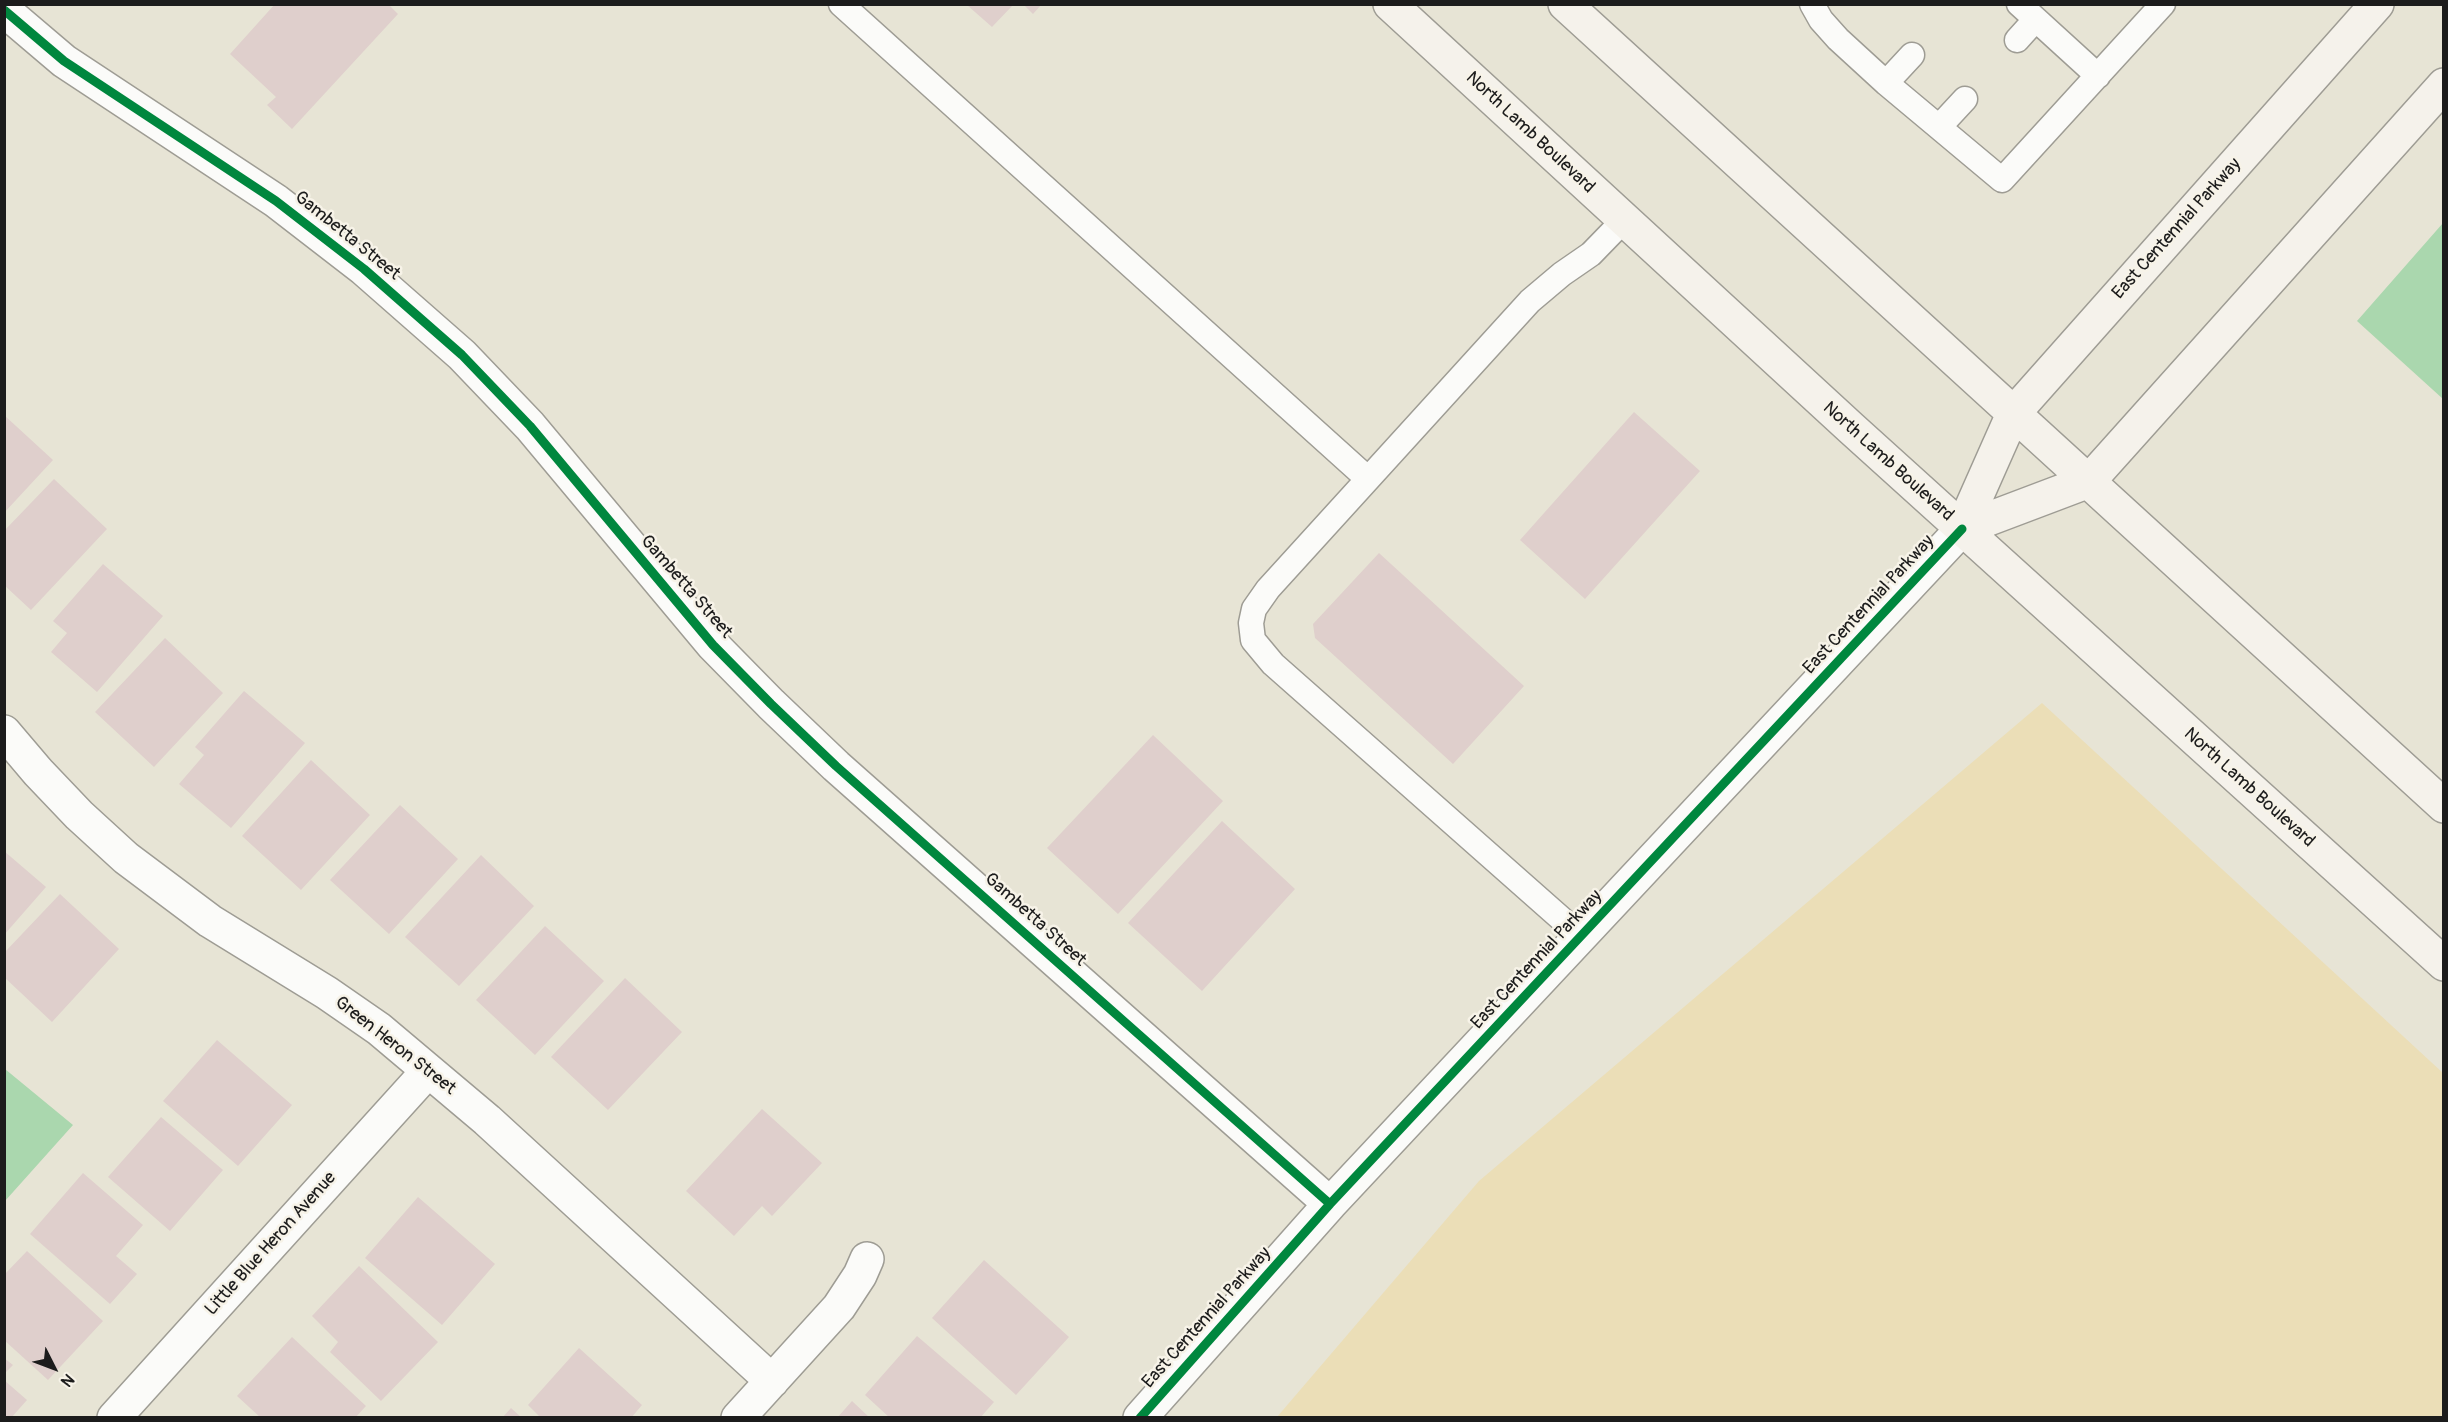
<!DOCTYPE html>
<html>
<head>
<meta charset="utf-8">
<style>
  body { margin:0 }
  #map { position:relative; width:2448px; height:1422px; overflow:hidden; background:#e7e4d5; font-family:Pangolin,sans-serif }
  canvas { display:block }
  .frame { position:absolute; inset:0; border:6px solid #1c1c1c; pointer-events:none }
  .north { position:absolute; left:24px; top:1338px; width:60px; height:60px; -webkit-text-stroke:4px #f7f3e8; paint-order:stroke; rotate:132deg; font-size:16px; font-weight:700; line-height:24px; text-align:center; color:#1c1c1c }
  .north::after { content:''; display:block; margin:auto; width:21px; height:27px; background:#1c1c1c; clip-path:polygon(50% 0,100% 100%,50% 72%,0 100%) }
</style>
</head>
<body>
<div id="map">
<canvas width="2448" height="1422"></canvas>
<div class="frame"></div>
<div class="north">N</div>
</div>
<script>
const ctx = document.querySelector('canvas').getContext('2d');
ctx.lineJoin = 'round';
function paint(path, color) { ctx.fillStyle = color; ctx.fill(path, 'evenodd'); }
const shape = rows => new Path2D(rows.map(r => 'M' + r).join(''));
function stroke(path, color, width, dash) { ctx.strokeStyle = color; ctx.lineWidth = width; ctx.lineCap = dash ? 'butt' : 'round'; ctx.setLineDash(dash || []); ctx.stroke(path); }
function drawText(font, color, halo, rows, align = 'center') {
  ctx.font = font + ' Pangolin,sans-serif'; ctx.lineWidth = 5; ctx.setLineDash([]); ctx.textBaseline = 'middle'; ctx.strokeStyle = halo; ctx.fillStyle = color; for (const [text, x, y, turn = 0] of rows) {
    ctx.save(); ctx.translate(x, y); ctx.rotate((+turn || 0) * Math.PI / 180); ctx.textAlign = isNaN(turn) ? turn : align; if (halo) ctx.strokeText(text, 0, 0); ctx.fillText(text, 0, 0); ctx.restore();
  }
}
paint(shape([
  [2443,223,2443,399,2357,321],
  [5,1069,73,1125,5,1201]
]), '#aad7ae');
paint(shape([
  [2042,703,2443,1073,2443,1417,1277,1417,1479,1181]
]), '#ebdeb7');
paint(shape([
  [275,4,388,4,398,14,292,129,267,105,276,97,230,54],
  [1023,4,1042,4,1033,14],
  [967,5,1013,5,992,27],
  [1634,412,1700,471,1585,599,1520,540],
  [4,415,53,460,4,513],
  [54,479,107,529,31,610,4,585,4,531],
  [1379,553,1524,686,1453,764,1315,638,1313,624],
  [103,564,163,616,97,692,51,652,67,633,53,621],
  [165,638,223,693,154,767,95,712],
  [244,691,305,743,231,828,179,784,204,755,195,747],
  [1153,735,1223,801,1118,914,1047,848],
  [311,760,370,815,301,890,242,836],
  [400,805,458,859,389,934,330,880],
  [1222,821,1295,889,1202,991,1128,923],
  [4,851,46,887,4,935],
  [481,855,534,906,459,986,405,937],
  [60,894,119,949,52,1022,4,977,4,953],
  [545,926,604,981,535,1055,476,1000],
  [625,978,682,1032,608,1110,551,1057],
  [217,1040,292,1105,238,1166,163,1101],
  [762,1109,822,1163,772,1216,762,1206,734,1236,686,1191],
  [161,1117,223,1170,170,1231,108,1177],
  [83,1173,143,1225,116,1256,137,1274,110,1304,30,1234],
  [418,1197,495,1264,442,1325,365,1258],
  [27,1251,103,1321,48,1380,4,1340,4,1275],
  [984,1260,1069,1337,1016,1395,932,1318],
  [359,1266,438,1342,381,1401,330,1352,338,1342,312,1316],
  [917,1336,994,1402,980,1418,890,1418,865,1395],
  [292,1337,366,1406,355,1418,261,1418,237,1396],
  [579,1348,642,1405,631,1418,541,1418,528,1405],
  [4,1358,13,1365,4,1374],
  [4,1380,27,1400,11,1418,4,1418],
  [852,1401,870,1418,837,1418],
  [511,1408,522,1418,502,1418]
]), '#dfcfcc');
const lane = shape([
  [841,4,1368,479],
  [1812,4,1821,20,1838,39,1886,83,2002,180,2163,4],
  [2019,4,2098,76],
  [2017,40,2035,20],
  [1886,83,1912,55],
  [1939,127,1965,99],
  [1582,937,1273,664,1253,640,1251,623,1254,609,1268,589,1530,301,1562,274,1591,254,1624,220]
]);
const street = shape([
  [4,10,64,61,276,201,364,269,462,355,530,426,713,645,771,704,836,766,1330,1204],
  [4,732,38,772,79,815,126,858,210,921,327,993,379,1029,487,1120,772,1381],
  [114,1418,428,1071],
  [738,1418,839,1307,860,1275,867,1259],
  [1140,1418,1330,1204,1962,529]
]);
const secondary = shape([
  [1390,4,1851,428,2444,964],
  [1565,4,2444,806],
  [1962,529,2013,414,2377,4],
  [1962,529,2089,481,2444,85]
]);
stroke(lane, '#9e9c94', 27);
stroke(street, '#9e9c94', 36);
stroke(secondary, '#9e9c94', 36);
stroke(lane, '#fbfbf9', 24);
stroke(street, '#fbfbf9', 33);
stroke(secondary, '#f5f2eb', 33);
stroke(shape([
  [4,10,64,61,276,201,364,269,462,355,530,426,713,645,771,704,836,766,1330,1204],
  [1140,1418,1330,1204,1962,529]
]), '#00873e', 9);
drawText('18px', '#1c1c1c', '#f7f3e8', [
  ["North Lamb Boulevard",1530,133,43],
  ["East Centennial Parkway",2177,229,-48],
  ["Gambetta Street",347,236,39],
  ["North Lamb Boulevard",1888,462,42],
  ["Gambetta Street",686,587,49],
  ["East Centennial Parkway",1869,605,-47],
  ["North Lamb Boulevard",2249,788,42],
  ["Gambetta Street",1035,920,42],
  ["East Centennial Parkway",1537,960,-47],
  ["Green Heron Street",395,1046,38],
  ["Little Blue Heron Avenue",271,1244,-48],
  ["East Centennial Parkway",1207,1318,-48]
]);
</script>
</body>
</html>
